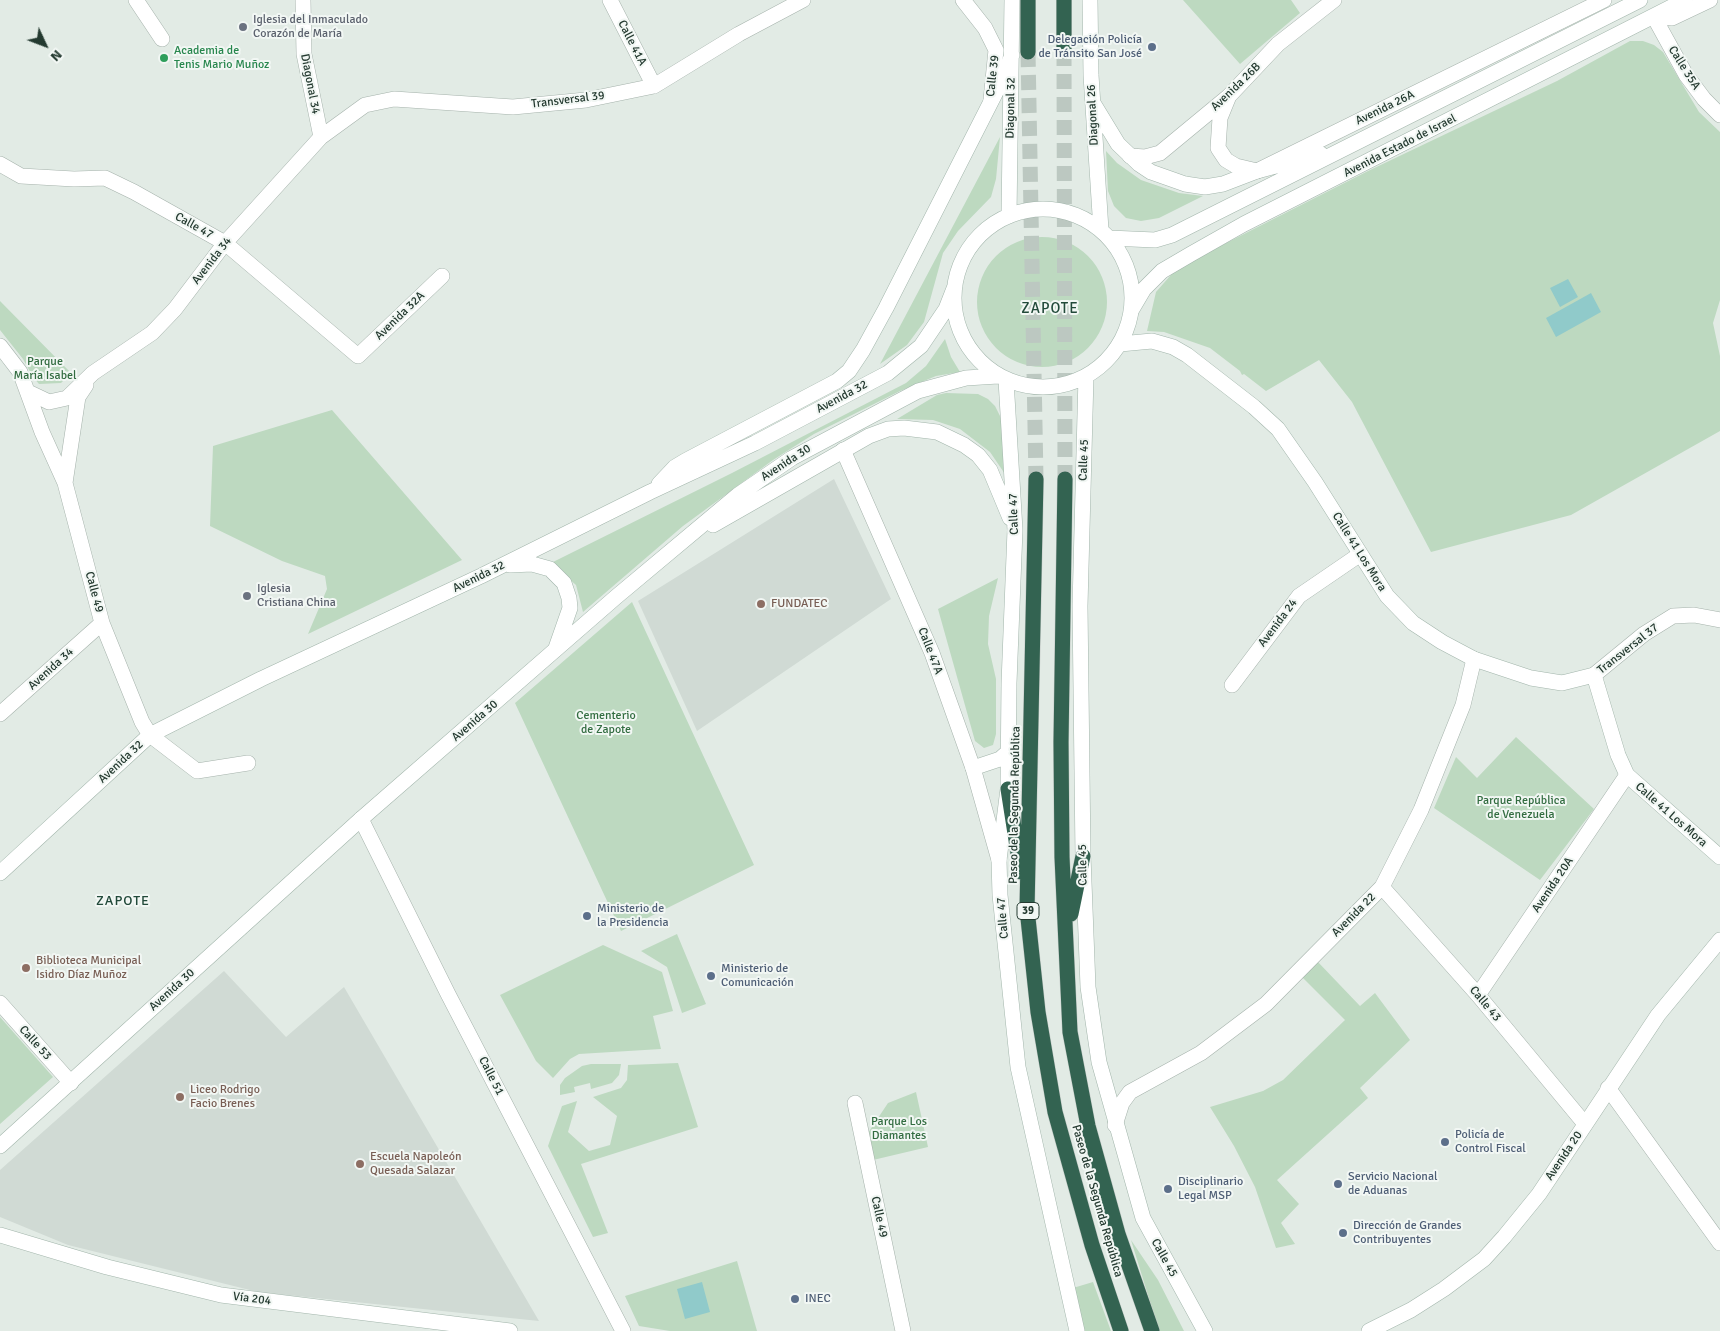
<!DOCTYPE html>
<html>
<head>
<meta charset="utf-8">
<style>
  body { margin:0 }
  #map { position:relative; width:1720px; height:1331px; overflow:hidden; background:#e2ebe5; font-family:Signika,sans-serif }
  canvas { display:block }
  .north { position:absolute; left:20px; top:20px; width:50px; height:50px; -webkit-text-stroke:4px #f2f7f4; paint-order:stroke; rotate:133deg; font-size:14px; font-weight:700; line-height:20px; text-align:center; color:#243a30 }
  .north::after { content:''; display:block; margin:auto; width:18px; height:22px; background:#243a30; clip-path:polygon(50% 0,100% 100%,50% 72%,0 100%) }
</style>
</head>
<body>
<div id="map">
<canvas width="1720" height="1331"></canvas>
<div class="north">N</div>
</div>
<script>
const ctx = document.querySelector('canvas').getContext('2d');
ctx.lineJoin = 'round';
function paint(path, color) { ctx.fillStyle = color; ctx.fill(path, 'evenodd'); }
const shape = rows => new Path2D(rows.map(r => 'M' + r).join(''));
function stroke(path, color, width, dash) { ctx.strokeStyle = color; ctx.lineWidth = width; ctx.lineCap = dash ? 'butt' : 'round'; ctx.setLineDash(dash || []); ctx.stroke(path); }
function drawText(font, color, halo, rows, align = 'center') {
  ctx.font = font + ' Signika,sans-serif'; ctx.lineWidth = 4; ctx.setLineDash([]); ctx.textBaseline = 'middle'; ctx.strokeStyle = halo; ctx.fillStyle = color; for (const [text, x, y, turn = 0] of rows) {
    ctx.save(); ctx.translate(x, y); ctx.rotate((+turn || 0) * Math.PI / 180); ctx.textAlign = isNaN(turn) ? turn : align; if (halo) ctx.strokeText(text, 0, 0); ctx.fillText(text, 0, 0); ctx.restore();
  }
}
paint(shape([
  [834,479,891,599,697,731,638,601],
  [224,971,286,1037,344,987,539,1321,258,1292,68,1245,0,1217,0,1170]
]), '#d0dad4');
paint(shape([
  [1183,0,1291,0,1300,13,1240,64],
  [1630,41,1643,41,1654,45,1663,52,1699,112,1720,132,1720,300,1713,323,1720,356,1720,431,1571,515,1431,552,1352,402,1319,360,1266,391,1244,374,1242,375,1240,371,1210,348,1164,332,1147,331,1156,292,1177,268,1368,171,1557,81],
  [1000,137,996,179,991,197,958,231,943,253,924,322,907,345,880,364],
  [1106,151,1117,163,1141,180,1179,193,1203,196,1159,218,1141,221,1126,218,1114,206,1108,191],
  '977 302a65 65 0 1 1 130 0a65 65 0 1 1-130 0Z',
  [0,301,71,373,61,383,39,384,33,377,23,359,0,330],
  [945,339,951,357,960,372,936,376,900,391,814,434,773,460,683,526,583,612,576,585,551,563,732,473,906,383,926,366],
  [946,393,978,394,988,399,995,406,1003,422,1005,474,990,452,960,429,933,420,897,419,937,395],
  [332,410,462,560,308,634,327,589,325,576,282,561,210,526,213,446],
  [998,578,989,616,988,644,996,679,996,734,993,745,984,748,975,741,938,609],
  [632,602,754,865,621,931,515,703],
  [1516,737,1594,809,1540,880,1434,808,1456,757,1477,778],
  [677,934,706,1004,682,1013,667,967,641,951],
  [603,945,662,972,673,1011,653,1016,661,1049,579,1054,570,1059,553,1078,536,1061,500,995],
  [1317,961,1360,1006,1375,993,1410,1040,1360,1088,1368,1098,1277,1180,1299,1204,1281,1223,1295,1244,1276,1248,1255,1187,1234,1146,1210,1107,1263,1091,1283,1080,1345,1020,1302,977],
  [0,1017,53,1077,0,1124],
  [678,1063,698,1127,581,1164,608,1233,593,1237,548,1146,562,1106,577,1101,568,1132,589,1151,610,1145,617,1116,593,1097,621,1088,627,1080,628,1065],
  [591,1064,621,1064,619,1075,612,1083,591,1089,590,1083,574,1087,575,1092,560,1095,560,1085,565,1078,582,1066],
  [916,1092,928,1147,873,1160,868,1133,888,1103],
  [1131,1240,1158,1280,1184,1331,1159,1331],
  [737,1261,757,1331,670,1331,639,1326,625,1296],
  [1093,1282,1111,1331,1084,1331,1073,1288]
]), '#bdd9c0');
paint(shape([
  [1568,279,1578,297,1560,307,1550,288],
  [1591,293,1601,312,1556,337,1546,318],
  [702,1282,710,1312,685,1319,677,1289]
]), '#90caca');
stroke(shape([
  [1064,51,1065,479],
  [1028,52,1036,479]
]), '#bcc8c1', 15, [15, 8]);
const street = shape([
  [136,0,162,39],
  [303,0,304,54,321,137],
  [610,0,654,86],
  [963,0,985,28,996,50,991,100],
  [1654,17,1686,75,1704,99,1720,115],
  [1654,17,1672,18,1710,0],
  [1229,96,1220,118,1218,148,1226,160,1236,166,1257,171,1604,0],
  [1130,156,1145,157,1160,153,1229,96,1278,44,1334,0],
  [0,164,21,176,74,179,105,178,134,192,225,243,358,356,442,276],
  [0,346,20,372,42,432,65,483,102,623,142,722,150,735,197,771,248,763],
  [28,392,49,402,67,398,93,373,152,333,175,309,225,243,321,137,365,105,394,99,513,107,586,100,654,86,739,34,803,0],
  [843,450,932,653,973,768,999,860],
  [65,483,78,397,86,385],
  [1594,675,1644,634,1673,616,1694,615,1720,620],
  [1232,685,1299,596,1359,555],
  [0,714,102,623],
  [361,819,448,994,623,1331],
  [1382,887,1478,995,1585,1124],
  [1478,995,1627,775],
  [0,1003,71,1083],
  [1608,1088,1720,1243],
  [855,1103,903,1331],
  [1115,1125,1122,1103,1130,1092,1201,1053,1266,1004,1382,887,1421,810,1463,705,1474,659]
]);
const secondary = shape([
  [1090,0,1091,75,1101,230],
  [1093,103,1118,144,1139,164,1151,172,1185,184,1205,187,1223,184,1257,171,1321,154],
  '954 298a89 89 0 1 1 178 0a89 89 0 1 1-178 0Z',
  [1009,216,1012,0],
  [1109,238,1155,240,1172,235,1640,0],
  [1131,311,1144,289,1162,271,1191,254,1244,224,1685,0],
  [1120,344,1152,341,1173,347,1187,355,1254,407,1278,429,1315,482,1387,596,1413,623,1442,642,1474,659,1531,678,1562,683,1594,675,1618,755,1627,775,1720,857],
  [1086,376,1080,606,1083,856,1088,987,1099,1062,1143,1218,1205,1331],
  [1006,380,1015,530,1009,683,1008,789,999,860,1000,895,1018,1067,1077,1331],
  [659,484,675,467,685,461,837,381,849,371,863,350,886,308,1000,84,1012,55],
  [713,525,869,436,888,429,904,428,937,432,964,445,978,455,990,470,1010,518],
  [510,565,532,564,550,569,564,583,569,598,570,608,556,648],
  [973,768,1000,759,1009,751],
  [0,873,150,735,261,679,481,576,650,492,755,443,888,373,921,346,946,309,955,286],
  [0,1146,361,819,616,597,738,495,792,458,918,391,966,378,998,376],
  [0,1235,107,1267,221,1295,510,1331],
  [1369,1331,1411,1310,1444,1289,1484,1259,1504,1237,1539,1194,1658,1015,1720,940]
]);
const highway = shape([
  [1064,0,1064,51],
  [1028,52,1028,0],
  [1036,479,1027,909,1038,1012,1055,1112,1092,1245,1121,1331],
  [1065,479,1061,742,1062,857,1070,1032,1088,1126,1118,1234,1152,1331],
  [1008,789,1021,872],
  [1071,914,1083,856]
]);
stroke(street, '#a5b2ab', 16);
stroke(secondary, '#a2b5ab', 16);
stroke(highway, '#c2c8c5', 16);
stroke(street, '#fff', 15);
stroke(secondary, '#fff', 15);
stroke(highway, '#336351', 15);
for (const [x, y, r, color] of [
  [243,27,5,"#6b7280"],
  [1152,47,5,"#5c6f8a"],
  [164,58,5,"#2e9e5b"],
  [247,596,5,"#6b7280"],
  [761,604,5,"#8d6e63"],
  [587,916,5,"#5c6f8a"],
  [26,968,5,"#8d6e63"],
  [711,976,5,"#5c6f8a"],
  [180,1097,5,"#8d6e63"],
  [1445,1142,5,"#5c6f8a"],
  [360,1164,5,"#8d6e63"],
  [1338,1184,5,"#5c6f8a"],
  [1168,1189,5,"#5c6f8a"],
  [1343,1233,5,"#5c6f8a"],
  [795,1299,5,"#5c6f8a"]
]) { const dot = new Path2D(); dot.arc(x, y, r, 0, 2 * Math.PI); ctx.fillStyle = color; ctx.fill(dot); stroke(dot, '#f2f7f4', 2); }
for (const [x, y, w] of [
  [1028,911,22]
]) { const box = new Path2D(); box.roundRect(x - w / 2, y - 8.5, w, 17, 4); ctx.fillStyle = '#f2f7f4'; ctx.fill(box); stroke(box, '#243a30', 1); }
drawText('bold 11px', '#243a30', null, [
  ["39",1028,911]
]);
drawText('12px', '#5b616d', '#f2f7f4', [
  ["Iglesia del Inmaculado",253,20],
  ["Corazón de María",253,34],
  ["Iglesia",257,589],
  ["Cristiana China",257,603]
], 'left');
drawText('12px', '#4e5e75', '#f2f7f4', [
  ["Delegación Policía",1142,40,"right"],
  ["de Tránsito San José",1142,54,"right"],
  ["Ministerio de",597,909],
  ["la Presidencia",597,923],
  ["Ministerio de",721,969],
  ["Comunicación",721,983],
  ["Policía de",1455,1135],
  ["Control Fiscal",1455,1149],
  ["Servicio Nacional",1348,1177],
  ["de Aduanas",1348,1191],
  ["Disciplinario",1178,1182],
  ["Legal MSP",1178,1196],
  ["Dirección de Grandes",1353,1226],
  ["Contribuyentes",1353,1240],
  ["INEC",805,1299]
], 'left');
drawText('12px', '#243a30', '#f2f7f4', [
  ["Calle 41A",632,43,63],
  ["Calle 35A",1684,68,58],
  ["Calle 39",993,76,-84],
  ["Diagonal 34",310,84,79],
  ["Avenida 26B",1236,87,-44],
  ["Transversal 39",568,100,-7],
  ["Diagonal 32",1011,108,-89],
  ["Avenida 26A",1385,108,-26],
  ["Diagonal 26",1093,115,-93],
  ["Avenida Estado de Israel",1400,146,-27],
  ["Calle 47",194,226,29],
  ["Avenida 34",212,261,-52],
  ["Avenida 32A",400,316,-44],
  ["Avenida 32",842,397,-28],
  ["Calle 45",1084,460,-88],
  ["Avenida 30",786,463,-33],
  ["Calle 47",1014,514,-92],
  ["Calle 41 Los Mora",1359,552,58],
  ["Avenida 32",479,577,-26],
  ["Calle 49",94,592,75],
  ["Avenida 24",1278,623,-53],
  ["Transversal 37",1628,649,-38],
  ["Calle 47A",930,651,69],
  ["Avenida 34",51,669,-42],
  ["Avenida 30",475,721,-41],
  ["Avenida 32",121,762,-43],
  ["Paseo de la Segunda República",1015,805,-89],
  ["Calle 41 Los Mora",1671,815,41],
  ["Calle 45",1083,865,-91],
  ["Avenida 20A",1553,885,-56],
  ["Avenida 22",1354,915,-45],
  ["Calle 47",1003,918,-95],
  ["Avenida 30",172,990,-42],
  ["Calle 43",1485,1004,50],
  ["Calle 53",35,1043,48],
  ["Calle 51",491,1076,63],
  ["Avenida 20",1564,1156,-56],
  ["Paseo de la Segunda República",1097,1201,74],
  ["Calle 49",879,1217,78],
  ["Calle 45",1164,1258,61],
  ["Vía 204",252,1299,7]
]);
drawText('12px', '#27864d', '#f2f7f4', [
  ["Academia de",174,51],
  ["Tenis Mario Muñoz",174,65]
], 'left');
drawText('12px', '#326c40', '#f2f7f4', [
  ["Parque",45,362],
  ["María Isabel",45,376],
  ["Cementerio",606,716],
  ["de Zapote",606,730],
  ["Parque República",1521,801],
  ["de Venezuela",1521,815],
  ["Parque Los",899,1122],
  ["Diamantes",899,1136]
]);
drawText('12px', '#785e54', '#f2f7f4', [
  ["FUNDATEC",771,604],
  ["Biblioteca Municipal",36,961],
  ["Isidro Díaz Muñoz",36,975],
  ["Liceo Rodrigo",190,1090],
  ["Facio Brenes",190,1104],
  ["Escuela Napoleón",370,1157],
  ["Quesada Salazar",370,1171]
], 'left');
ctx.letterSpacing = '1px';
drawText('14px', '#224a3a', '#f2f7f4', [
  ["ZAPOTE",123,901]
]);
ctx.letterSpacing = '0px';
ctx.letterSpacing = '1px';
drawText('15px', '#224a3a', '#f2f7f4', [
  ["ZAPOTE",1050,309]
]);
ctx.letterSpacing = '0px';
</script>
</body>
</html>
